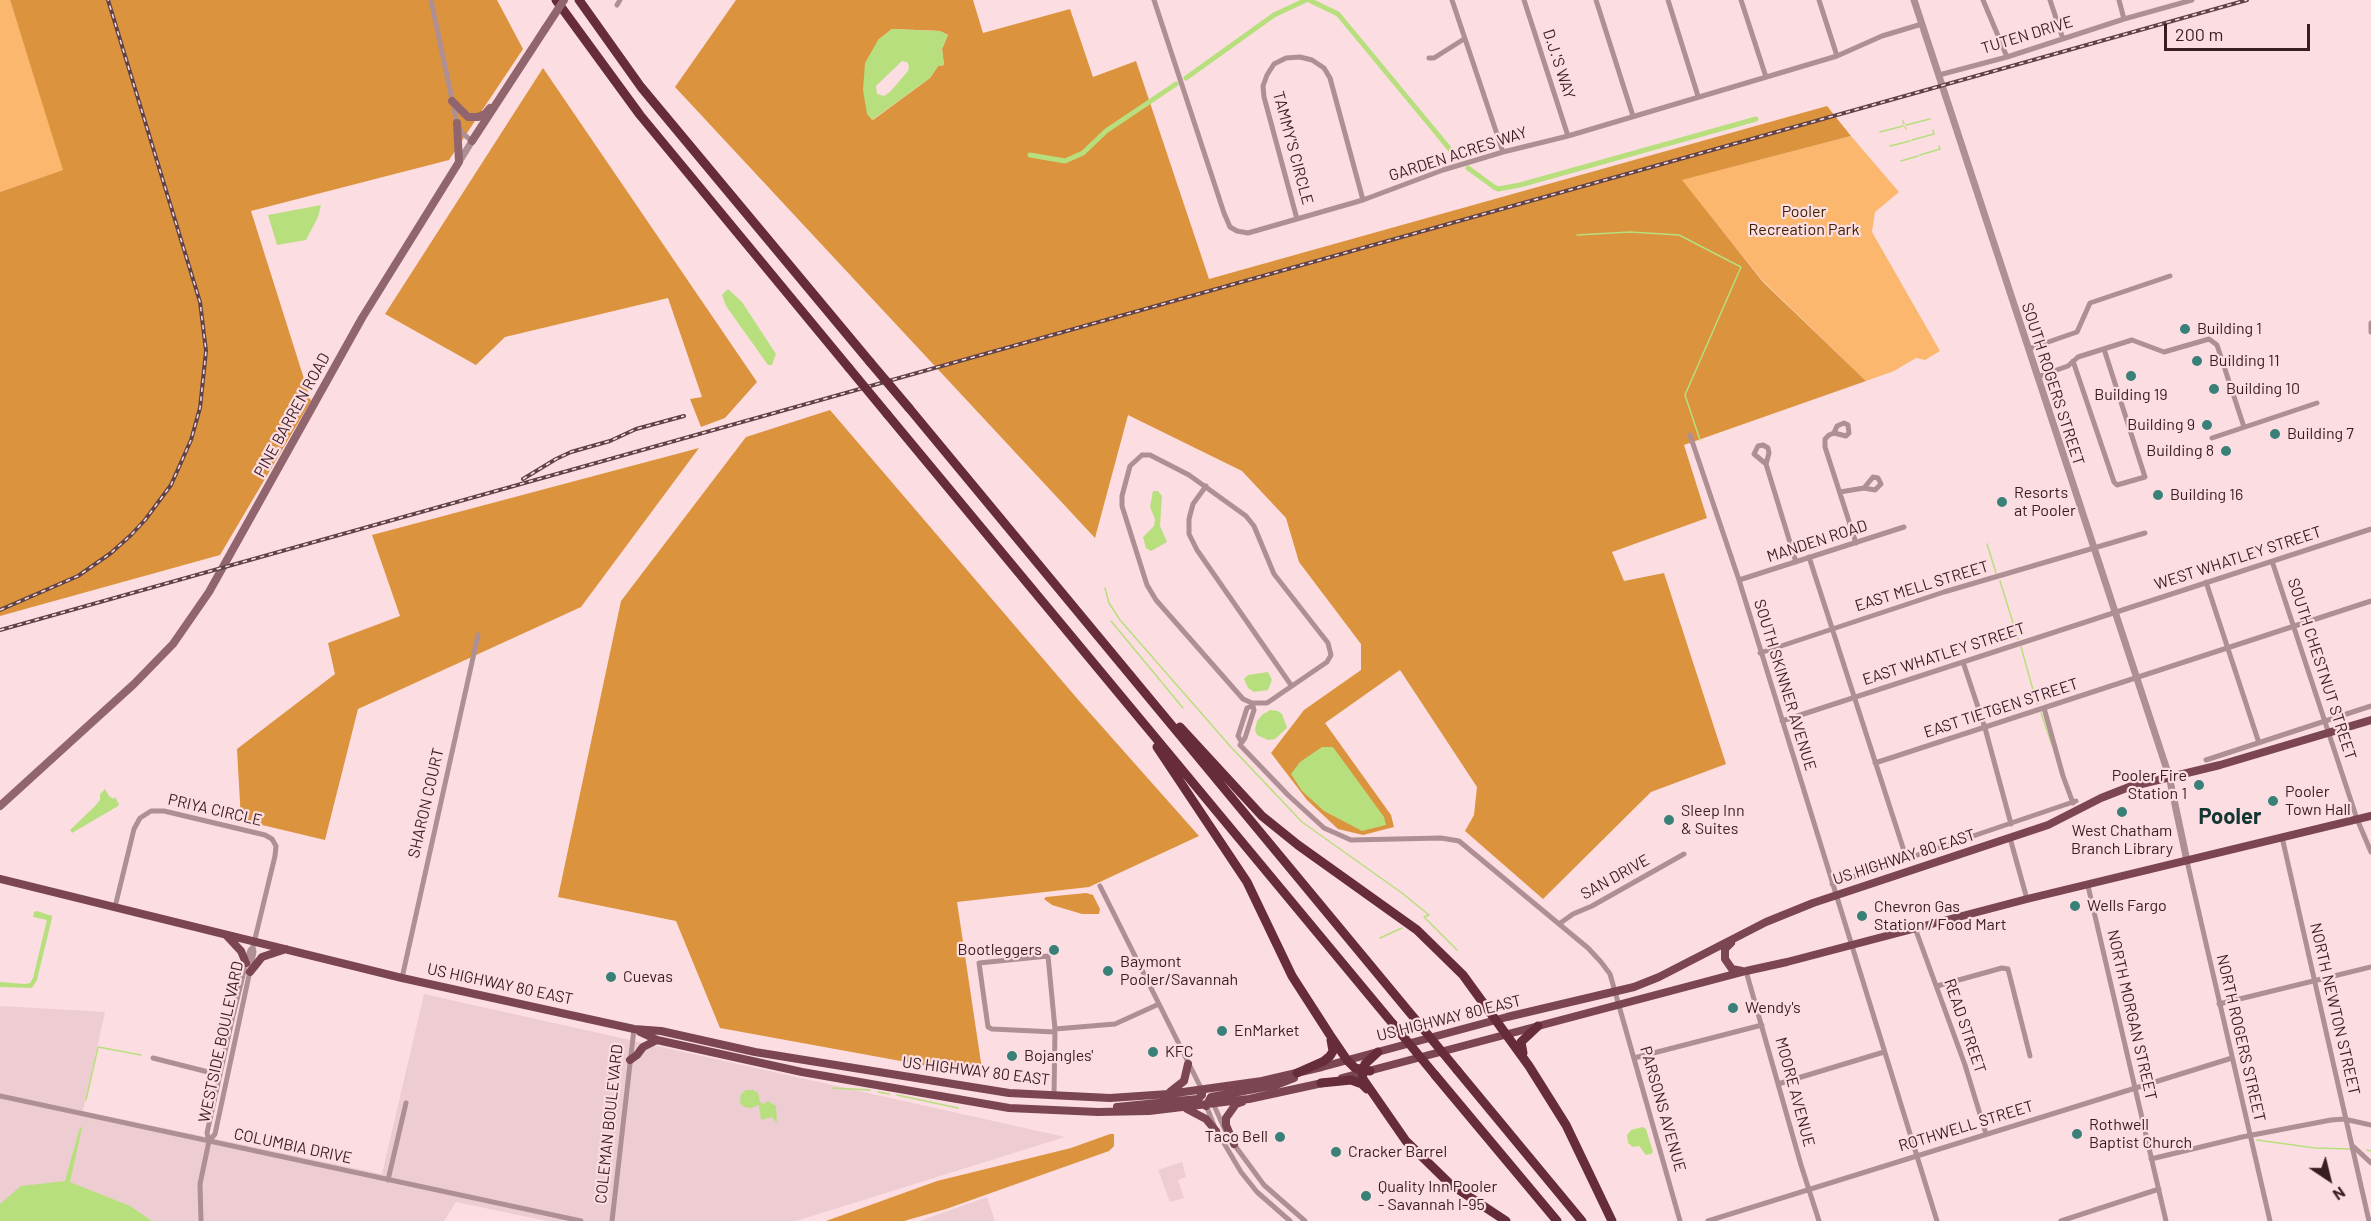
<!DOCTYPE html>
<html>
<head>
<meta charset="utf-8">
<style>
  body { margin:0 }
  #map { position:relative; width:2371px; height:1221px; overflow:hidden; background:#fcdde2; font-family:Barlow,sans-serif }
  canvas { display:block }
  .north { position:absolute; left:2299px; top:1149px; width:60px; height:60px; -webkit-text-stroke:4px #fcdde2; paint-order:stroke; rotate:145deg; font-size:16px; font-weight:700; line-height:24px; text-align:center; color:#381d23 }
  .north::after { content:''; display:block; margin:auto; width:21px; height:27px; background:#381d23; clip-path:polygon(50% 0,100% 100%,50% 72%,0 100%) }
  .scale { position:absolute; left:2164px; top:24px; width:146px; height:27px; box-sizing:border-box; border:3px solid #381d23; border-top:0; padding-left:8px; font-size:18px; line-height:21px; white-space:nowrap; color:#381d23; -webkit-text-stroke:4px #fcdde2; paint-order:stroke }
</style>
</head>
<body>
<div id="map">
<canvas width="2371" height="1221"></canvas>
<div class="north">N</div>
<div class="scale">200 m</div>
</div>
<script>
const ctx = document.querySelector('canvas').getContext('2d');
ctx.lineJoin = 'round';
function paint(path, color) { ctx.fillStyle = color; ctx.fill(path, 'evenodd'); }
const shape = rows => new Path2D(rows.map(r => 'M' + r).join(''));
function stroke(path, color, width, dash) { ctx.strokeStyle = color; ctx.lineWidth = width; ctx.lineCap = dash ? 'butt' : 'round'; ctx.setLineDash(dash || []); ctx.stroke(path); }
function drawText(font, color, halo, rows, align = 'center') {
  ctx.font = font + ' Barlow,sans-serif'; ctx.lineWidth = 4.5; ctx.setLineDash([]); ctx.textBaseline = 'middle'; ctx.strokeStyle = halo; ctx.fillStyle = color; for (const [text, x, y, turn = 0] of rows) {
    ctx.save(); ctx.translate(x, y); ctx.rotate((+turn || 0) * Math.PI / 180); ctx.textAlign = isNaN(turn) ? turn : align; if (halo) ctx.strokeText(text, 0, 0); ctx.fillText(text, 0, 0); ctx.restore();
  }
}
paint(shape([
  [424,994,1065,1137,796,1221,547,1221,456,1202,444,1221,0,1221,0,1006,105,1012,83,1111,382,1174],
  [1182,1162,1186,1177,1178,1180,1184,1198,1170,1202,1158,1170],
  [987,1197,995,1221,920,1221]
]), '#eecdd2');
paint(shape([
  [0,0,10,0,64,170,0,192],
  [1851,136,1899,192,1875,212,1872,232,1940,351,1925,360,1916,358,1894,371,1866,381,1763,281,1681,180]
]), '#fbb76d');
paint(shape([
  [10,0,497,0,523,49,449,160,251,211,311,401,220,555,0,616,0,192,63,170],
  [736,0,973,0,983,33,1070,9,1093,77,1136,61,1209,279,1827,106,1851,136,1682,180,1763,282,1866,381,1684,445,1707,518,1612,552,1624,581,1664,573,1726,764,1651,792,1543,899,1465,831,1474,815,1477,787,1400,670,1325,723,1391,815,1394,827,1363,835,1338,829,1307,800,1271,753,1304,710,1361,670,1361,644,1299,562,1286,518,1242,471,1128,415,1095,538,675,87],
  [892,29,940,31,948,35,942,49,944,65,938,66,930,78,873,120,878,40],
  [543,68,757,382,725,418,701,427,690,399,702,397,668,298,505,337,476,365,385,314],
  [830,410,1081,703,1199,836,1089,887,957,902,983,1076,720,1028,676,921,558,897,621,601,746,437],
  [699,448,581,607,358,709,325,840,241,820,237,749,335,674,328,643,400,616,372,535],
  [1086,893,1093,895,1100,909,1099,914,1082,914,1052,905,1044,899,1046,897],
  [1110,1134,1114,1134,1114,1146,1109,1151,946,1209,904,1221,826,1221,937,1181,1071,1148]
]), '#dc933d');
paint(shape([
  [892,29,940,31,948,35,942,49,944,65,938,66,930,78,872,120,867,114,863,90,865,63,878,40],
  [902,61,907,62,909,66,908,71,890,92,884,96,877,94,876,86],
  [321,205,318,217,306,240,277,245,268,215],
  [728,289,742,302,776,354,772,365,768,365,726,306,722,295],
  [1153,491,1158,491,1162,496,1160,526,1167,542,1151,551,1146,548,1143,537,1154,526,1155,519,1150,507],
  [1268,672,1272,680,1268,690,1254,692,1248,688,1244,679,1248,675],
  [1270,710,1278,711,1282,714,1287,728,1275,739,1268,740,1257,735,1255,730,1257,721,1262,715],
  [1322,747,1333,747,1384,817,1386,825,1362,831,1324,811,1302,791,1291,774,1300,762],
  [105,789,109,796,113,799,115,797,119,804,118,806,72,833,70,830,95,806,100,800,100,794],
  [37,911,52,916,52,918,37,980,32,988,0,987,0,982,25,984,30,983,33,978,47,920,33,917,34,912],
  [746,1090,753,1090,758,1093,760,1102,764,1104,768,1101,776,1106,777,1123,772,1117,761,1120,759,1105,751,1108,744,1107,740,1103,741,1094],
  [80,1127,82,1128,70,1182,130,1206,152,1221,0,1221,0,1204,21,1186,65,1181],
  [1643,1127,1646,1129,1653,1152,1651,1154,1646,1155,1639,1146,1633,1147,1628,1143,1627,1135,1631,1130]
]), '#b7df7d');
stroke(shape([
  [1903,121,1904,124],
  [1906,125,1930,119],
  [1905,127,1906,129],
  [1880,132,1903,126],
  [1912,140,1934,134,1933,130],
  [1890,146,1910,141],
  [1920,155,1940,149,1939,146],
  [1901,161,1918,156],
  [1577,235,1630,232,1679,235,1741,267,1685,395,1700,440],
  [1987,544,1996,573],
  [2000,581,2018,639],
  [1105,588,1109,603,1120,620,1230,746,1302,822,1402,893,1429,915,1424,917,1457,950],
  [1111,621,1183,708],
  [2021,647,2037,704],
  [2041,713,2052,745],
  [1380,938,1402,928],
  [833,1088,870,1090],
  [878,1092,889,1094],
  [897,1095,958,1108],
  [86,1100,98,1047,141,1055],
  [2257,1140,2315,1148,2351,1149],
  [2367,1150,2371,1151]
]), '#b7df7d', 1.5);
stroke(shape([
  [1309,0,1338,14,1453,153],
  [1186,78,1274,15,1306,0],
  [1030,155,1065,161,1083,153,1106,131,1176,84],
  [1468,168,1494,187,1498,189,1520,185,1756,119]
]), '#b7df7d', 5);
stroke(shape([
  [431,0,457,123,462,133,472,141],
  [1154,0,1224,213,1230,227,1237,231,1248,233,1363,200,1443,170,1503,152,1568,136,1837,56,1882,36,1922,24],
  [1452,0,1503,152],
  [1524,0,1568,136],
  [1596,0,1633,116],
  [1668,0,1698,96],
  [1741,0,1766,77],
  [1819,0,1837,56],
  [1983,0,2007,57],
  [2050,0,2063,39],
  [2119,0,2124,19],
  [617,5,620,0],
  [1429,58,1434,58,1464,39],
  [1939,75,2007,57,2124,19,2192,0],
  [1297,219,1264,97,1263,86,1267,75,1274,64,1286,58,1300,57,1312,60,1324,68,1330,78,1363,200],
  [2371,323,2371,332],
  [2028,349,2077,332,2090,303,2170,276],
  [2073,361,2114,482,2117,485,2145,477,2104,349],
  [2037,377,2068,366,2078,357,2132,340,2164,352,2209,339,2217,345,2244,427],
  [1834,433,1837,426,1844,423,1848,425,1849,433,1846,436,1834,433,1829,435,1825,439,1825,447,1856,543],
  [1690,435,1739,580,1937,1221],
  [2212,438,2317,403],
  [1142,455,1150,455,1189,475,1246,516,1254,526,1274,574,1328,643,1331,655,1327,662,1267,703,1252,703,1243,699,1156,600,1147,585,1122,506,1122,496,1130,466,1142,455],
  [1766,464,1769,453,1768,448,1763,445,1758,446,1754,454,1766,464,1796,562],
  [1206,486,1193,504,1189,519,1189,534,1197,550,1291,685],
  [1840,492,1864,488,1875,490,1881,484,1878,478,1873,477,1864,488],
  [1809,557,1906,857],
  [2272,561,2357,819,2371,852],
  [1739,580,1904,527],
  [2206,582,2259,743],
  [1760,653,1944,592,2145,533],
  [1963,662,1985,728,2011,824],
  [1252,703,1254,710,1245,738,1240,745,1288,795,1324,828,1351,840,1441,838,1459,841,1588,948,1601,962,1610,974,1680,1221],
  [2044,708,2063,776,2073,803],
  [1782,721,2371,529],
  [1241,741,1238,736,1247,708,1252,706],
  [2206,760,2371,706],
  [1875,763,2371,601],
  [2282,837,2369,1221],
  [2010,838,2027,899],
  [2187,861,2270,1221],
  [1832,884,2076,801],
  [1100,886,1202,1090],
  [2088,886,2166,1221],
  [115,907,134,829,140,818,151,811,164,811,265,835,272,839,276,846,275,856,253,947,250,950,246,963,232,1020,207,1133,209,1141,200,1184,201,1221],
  [1559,924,1573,914,1592,906,1684,854],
  [1915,928,1965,1065,1986,1134],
  [1746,971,1801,1165,1819,1221],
  [402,978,478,635],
  [1937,986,2002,968,2008,969,2030,1056],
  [2219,1004,2371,967],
  [1055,1029,1115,1024,1159,1004],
  [153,1058,220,1075],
  [1634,1058,1762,1025],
  [1778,1084,1884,1052],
  [0,1096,581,1221],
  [1054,1096,1055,1029,1048,956,979,963,988,1027,992,1029,1055,1032],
  [1213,1103,1225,1130],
  [1206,1105,1215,1128,1241,1172,1257,1192,1290,1221],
  [209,1141,215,1134,254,952,253,947],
  [1233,1143,1264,1185,1305,1221],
  [2354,1147,2371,1163],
  [2151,1159,2242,1137,2331,1120,2344,1119,2371,1125],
  [388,1180,406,1103],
  [612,1221,634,1029],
  [1708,1221,2232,1058],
  [2061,1221,2159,1189]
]), '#ae8f94', 5);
stroke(shape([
  [1914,0,2169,776,2187,861],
  [459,162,472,141]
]), '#ae8f94', 7);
stroke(shape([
  [452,101,468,117,478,117,485,114,490,108],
  [472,141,545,29],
  [0,806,134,684,173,644,209,592,362,318,459,162,457,123]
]), '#91656d', 8);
stroke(shape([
  [0,879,402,978,634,1029,661,1031,755,1052,1009,1093,1110,1098,1169,1094,1262,1081,1322,1067,1507,1017,1634,987,1659,977,1766,922,1813,903,2048,825,2101,798,2129,787,2220,765,2371,720],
  [227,936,241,951,246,963],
  [1731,943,1725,949,1725,959,1732,969,1742,971],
  [250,972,262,957,286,949],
  [640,1032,657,1040,802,1072,1009,1108,1098,1112,1149,1111,1249,1099,1327,1082],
  [630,1060,637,1055,643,1047,657,1040],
  [1342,1078,1746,971,1787,962,2027,899,2371,816],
  [1170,1092,1184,1081,1188,1064],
  [1206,1106,1211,1097,1276,1085,1294,1078],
  [1117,1107,1198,1099,1202,1095,1202,1090],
  [1187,1109,1206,1119,1216,1131],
  [1234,1144,1226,1125,1226,1118,1236,1104,1242,1102]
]), '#7b4651', 8);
stroke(shape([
  [556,0,640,115,849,368],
  [579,0,641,87,870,362],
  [909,408,1415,1019],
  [887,414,1393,1024],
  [1180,727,1262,816,1298,845,1417,930,1463,975,1529,1066,1566,1125,1612,1221],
  [1157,747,1247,882,1292,976,1330,1035,1347,1060,1355,1068,1370,1071],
  [1378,1052,1365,1064,1362,1073,1363,1079,1406,1141,1450,1184,1506,1221],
  [1523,1053,1521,1042,1538,1026],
  [1457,1070,1582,1221],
  [1297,1073,1324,1061,1330,1056,1333,1051,1331,1040],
  [1435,1075,1557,1221],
  [1321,1083,1351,1080,1362,1084,1367,1089]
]), '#672c3a', 9);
const rail = shape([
  [523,479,556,459,571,452,610,441,636,429,684,416],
  [0,610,78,576,111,553,131,535,145,520,171,485,191,440,200,408,206,351,200,302,108,0],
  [0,630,2247,0]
]);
stroke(rail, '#5f4349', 4);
stroke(rail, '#fcdde2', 1.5, [4.5]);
stroke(shape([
  [545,29,564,0]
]), '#91656d', 8);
stroke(shape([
  [870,362,909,408],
  [849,368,887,414],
  [1415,1019,1457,1070],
  [1393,1024,1435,1075]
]), '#672c3a', 9);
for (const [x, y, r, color] of [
  [2185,329,6,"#398079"],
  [2197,361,6,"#398079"],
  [2131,376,6,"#398079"],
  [2214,389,6,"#398079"],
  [2207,425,6,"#398079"],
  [2275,434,6,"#398079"],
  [2226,451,6,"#398079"],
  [2158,495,6,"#398079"],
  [2002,502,6,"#398079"],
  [2199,785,6,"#398079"],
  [2273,801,6,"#398079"],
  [2122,812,6,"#398079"],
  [1669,820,6,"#398079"],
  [2075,906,6,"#398079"],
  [1862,916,6,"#398079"],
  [1054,950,6,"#398079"],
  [1108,971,6,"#398079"],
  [611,977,6,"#398079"],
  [1733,1008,6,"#398079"],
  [1222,1031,6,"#398079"],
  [1153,1052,6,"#398079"],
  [1012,1056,6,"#398079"],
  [2077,1134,6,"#398079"],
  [1280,1137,6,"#398079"],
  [1336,1152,6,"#398079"],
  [1366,1196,6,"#398079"]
]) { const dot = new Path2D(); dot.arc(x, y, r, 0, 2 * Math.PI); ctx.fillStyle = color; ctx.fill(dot); stroke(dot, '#fcdde2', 2); }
drawText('16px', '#381d23', '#fcdde2', [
  ["TUTEN DRIVE",2027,35,-17],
  ["D.J.'S WAY",1559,64,72],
  ["TAMMY'S CIRCLE",1293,148,75],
  ["GARDEN ACRES WAY",1458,154,-18],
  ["SOUTH ROGERS STREET",2053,384,72],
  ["PINE BARREN ROAD",292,415,-61],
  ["MANDEN ROAD",1817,541,-18],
  ["WEST WHATLEY STREET",2238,558,-18],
  ["EAST MELL STREET",1922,586,-17],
  ["EAST WHATLEY STREET",1944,654,-18],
  ["SOUTH CHESTNUT STREET",2322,669,72],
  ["SOUTH SKINNER AVENUE",1785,685,73],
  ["EAST TIETGEN STREET",2001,708,-18],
  ["SHARON COURT",426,803,-77],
  ["PRIYA CIRCLE",215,810,13],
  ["US HIGHWAY 80 EAST",1904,857,-18],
  ["SAN DRIVE",1615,877,-29],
  ["US HIGHWAY 80 EAST",500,984,12],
  ["NORTH NEWTON STREET",2335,1009,77],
  ["NORTH MORGAN STREET",2132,1015,77],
  ["US HIGHWAY 80 EAST",1449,1018,-14],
  ["READ STREET",1965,1026,71],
  ["NORTH ROGERS STREET",2241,1038,77],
  ["WESTSIDE BOULEVARD",221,1042,-78],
  ["US HIGHWAY 80 EAST",976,1071,7],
  ["MOORE AVENUE",1795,1092,75],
  ["PARSONS AVENUE",1663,1109,74],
  ["COLEMAN BOULEVARD",609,1124,-84],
  ["ROTHWELL STREET",1966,1126,-17],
  ["COLUMBIA DRIVE",293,1146,12]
]);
drawText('16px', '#3e2200', '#fcdde2', [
  ["Pooler",1804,212],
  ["Recreation Park",1804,230]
]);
drawText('16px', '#381d23', '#fcdde2', [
  ["Building 1",2197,329],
  ["Building 11",2209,361],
  ["Building 10",2226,389],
  ["Building 19",2131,395,"center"],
  ["Building 9",2195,425,"right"],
  ["Building 7",2287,434],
  ["Building 8",2214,451,"right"],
  ["Resorts",2014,493],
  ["at Pooler",2014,511],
  ["Building 16",2170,495],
  ["Pooler Fire",2187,776,"right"],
  ["Station 1",2187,794,"right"],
  ["Pooler",2285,792],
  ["Town Hall",2285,810],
  ["Sleep Inn",1681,811],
  ["& Suites",1681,829],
  ["West Chatham",2122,831,"center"],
  ["Branch Library",2122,849,"center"],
  ["Wells Fargo",2087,906],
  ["Chevron Gas",1874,907],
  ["Station / Food Mart",1874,925],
  ["Bootleggers",1042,950,"right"],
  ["Baymont",1120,962],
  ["Pooler/Savannah",1120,980],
  ["Cuevas",623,977],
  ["Wendy's",1745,1008],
  ["EnMarket",1234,1031],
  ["KFC",1165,1052],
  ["Bojangles'",1024,1056],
  ["Rothwell",2089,1125],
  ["Baptist Church",2089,1143],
  ["Taco Bell",1268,1137,"right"],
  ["Cracker Barrel",1348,1152],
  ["Quality Inn Pooler",1378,1187],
  ["- Savannah I-95",1378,1205]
], 'left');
drawText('bold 22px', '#143633', '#fcdde2', [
  ["Pooler",2230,817]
]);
</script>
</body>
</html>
